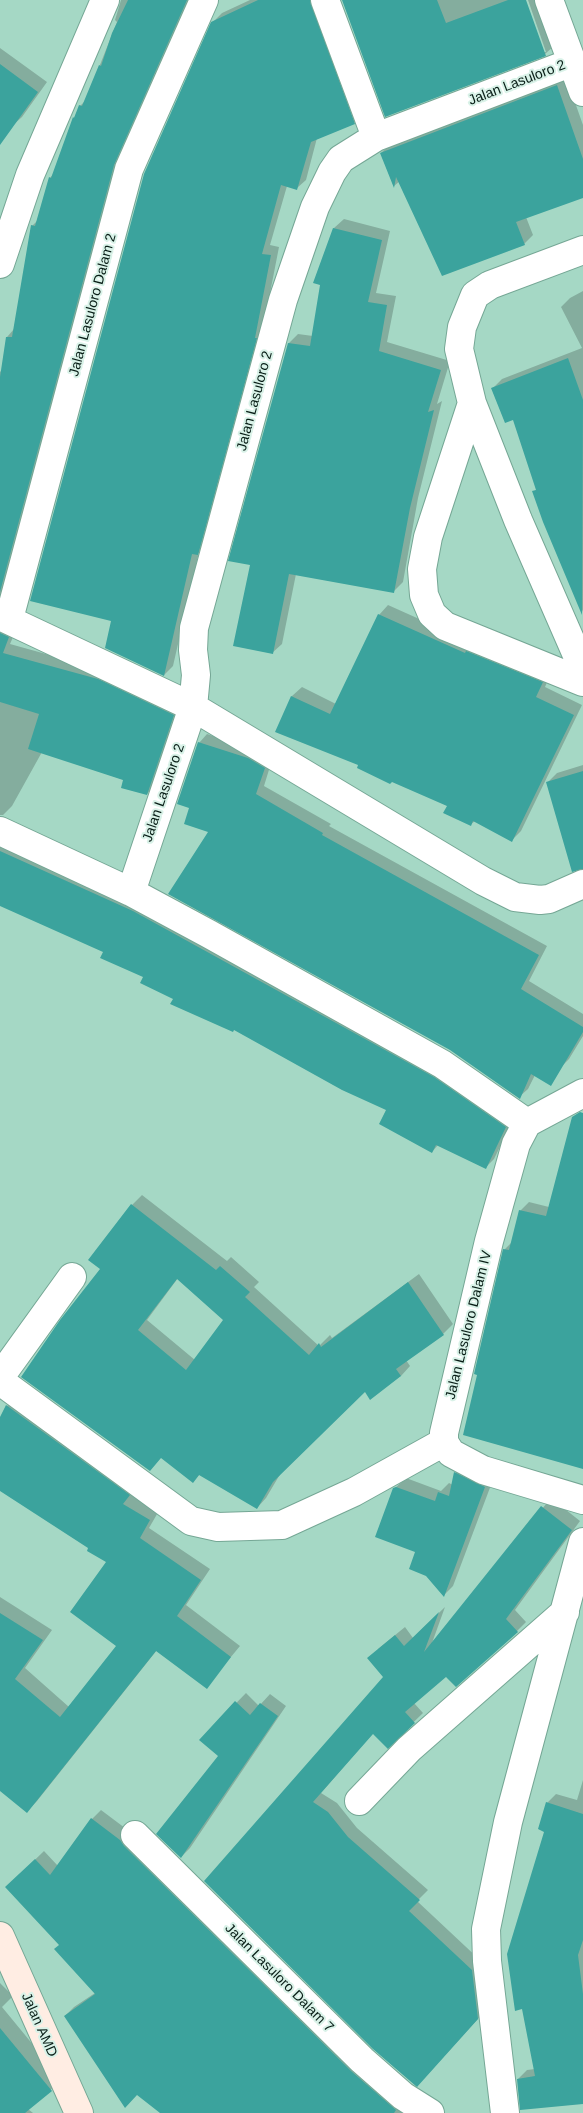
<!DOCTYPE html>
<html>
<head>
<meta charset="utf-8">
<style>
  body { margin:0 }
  canvas { display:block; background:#a5d8c5 }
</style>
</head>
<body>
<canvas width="583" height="2113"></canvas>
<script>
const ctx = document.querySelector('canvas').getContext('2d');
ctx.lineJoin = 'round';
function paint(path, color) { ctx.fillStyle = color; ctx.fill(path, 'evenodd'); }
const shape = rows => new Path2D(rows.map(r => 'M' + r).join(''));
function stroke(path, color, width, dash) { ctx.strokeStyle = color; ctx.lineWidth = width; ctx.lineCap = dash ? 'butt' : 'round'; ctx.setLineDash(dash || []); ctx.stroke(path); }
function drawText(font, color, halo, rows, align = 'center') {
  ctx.font = font + ' Arial,sans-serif'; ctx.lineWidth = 4; ctx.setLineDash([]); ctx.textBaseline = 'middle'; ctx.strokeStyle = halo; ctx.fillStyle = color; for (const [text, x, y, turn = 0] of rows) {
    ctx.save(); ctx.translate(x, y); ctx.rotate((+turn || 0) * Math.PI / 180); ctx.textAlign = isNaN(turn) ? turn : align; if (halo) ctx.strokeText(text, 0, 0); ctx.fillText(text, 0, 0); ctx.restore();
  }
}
paint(shape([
  [121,0,191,0,6,591,0,597,0,372,2,370,7,337,14,329,32,226,37,221,50,178,54,173,74,118,80,106,86,100,117,22,115,20],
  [250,0,320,0,363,114,354,123,317,138,306,180,297,188,287,186,270,245,279,247,263,329,206,545,199,552,173,666,164,675,113,620,212,23,222,13],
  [343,0,525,0,543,52,546,52,528,0,538,0,554,46,545,54],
  [0,48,47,82,22,117,12,126,0,117],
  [566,77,583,125,583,197,526,217,533,235,524,244,400,181,394,186,381,153,390,144],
  [344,219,390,231,376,293,396,296,387,342,450,361,437,404,442,401,418,498,403,582,394,591,296,574,282,644,272,653,251,564,289,343,298,334,313,336,322,284,314,282,334,228],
  [583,291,583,612,534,492,537,489,513,418,493,388,502,379,582,348,561,307,570,298],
  [388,605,475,644,551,673,545,687,582,705,521,831,512,840,475,821,470,825,448,806,360,765,277,731,292,696,302,687,336,704,379,615],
  [0,619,17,628,10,644,107,671,182,706,155,785,147,794,124,780,42,752,12,806,3,815,0,815],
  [207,734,256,750,272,760,264,786,331,824,329,826,547,946,529,981,583,1014,583,1036,569,1059,560,1068,535,1075,528,1089,519,1097,210,831,191,807,199,743],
  [583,765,583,851,548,782,557,773],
  [0,835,142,902,514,1118,494,1159,485,1168,438,1145,432,1152,387,1110,235,1029,174,999,145,976,104,951,0,898],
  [583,1143,583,1468,504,1250,513,1241,520,1211,529,1202,549,1207],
  [142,1195,227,1261,231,1257,259,1282,254,1287,319,1346,330,1335,332,1338,419,1274,453,1324,443,1334,406,1360,410,1366,401,1376,365,1390,282,1471,266,1498,257,1508,200,1474,193,1482,102,1269,132,1205],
  [178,1278,225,1320,195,1360,147,1320],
  [17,1396,160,1509,149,1528,210,1569,186,1605,240,1646,206,1687,157,1650,37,1801,27,1811,0,1771,0,1597,52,1630,25,1668,69,1707,118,1646,108,1561,0,1483,0,1420,7,1406],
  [465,1464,494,1477,453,1586,444,1595,417,1551,394,1489,406,1478,441,1491,449,1483,453,1485,455,1473],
  [551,1498,580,1521,515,1610,526,1622,517,1631,446,1676,414,1703,423,1713,388,1747,373,1733,321,1793,337,1803,357,1828,428,1890,417,1901,481,1961,487,2009,426,2076,206,1881,385,1678,378,1649,405,1627,413,1638,445,1607,432,1643],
  [246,1693,259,1706,270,1694,286,1706,190,1848,181,1857,220,1755,201,1739],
  [583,1780,583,2103,518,2079,527,2070,535,2069,547,1803,556,1794,577,1800],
  [101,1810,129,1831,424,2113,162,2113,65,2016,74,2007,95,1993,61,1945,7,1887,44,1851,58,1866,92,1819],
  [0,1983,13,1996,2,2007,62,2080,28,2109,33,2113,0,2113]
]), '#0003');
paint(shape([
  [128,0,187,0,114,165,0,592,0,377,6,337,12,337,31,225,35,226,49,177,51,178,73,117,74,118,79,105,82,106,99,65,101,66,112,33],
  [258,0,310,0,355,124,311,142,297,190,281,185,262,254,271,255,255,338,257,338,198,555,192,554,164,676,105,648,111,621,30,601,144,174,211,22],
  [342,0,437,0,446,23,508,0,526,0,546,56,385,117],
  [0,64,38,92,0,145],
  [557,85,583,159,583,198,516,222,525,245,442,276,396,177,394,188,380,153],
  [333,228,382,240,368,302,387,305,379,351,441,370,428,412,434,410,410,508,394,593,289,574,273,654,233,646,250,565,228,561,288,343,310,346,320,285,313,283],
  [568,358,583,400,582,615,543,522,532,491,536,490,513,420,505,423,491,388],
  [378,614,465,653,466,651,543,682,536,697,574,715,512,842,473,821,471,826,443,813,447,806,392,782,390,784,357,768,358,765,275,732,291,696,330,714],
  [0,633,9,637,3,653,98,679,174,715,147,795,121,788,123,780,28,749,39,714,0,702],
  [198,742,248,758,265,768,256,794,323,833,322,835,539,955,521,989,583,1027,583,1032,551,1086,531,1074,520,1099,450,1050,168,894,208,832,184,824,189,808,177,804],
  [583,771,583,869,572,872,546,782],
  [0,851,133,911,434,1077,506,1127,486,1169,436,1145,432,1153,379,1124,386,1110,342,1090,234,1030,233,1032,170,1004,173,999,140,983,143,977,100,958,103,952,0,906],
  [580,1112,583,1113,583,1469,463,1435,477,1375,474,1374,503,1249,509,1250,519,1210,546,1216,572,1117],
  [131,1204,216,1270,220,1266,250,1292,245,1297,309,1355,319,1343,321,1347,408,1282,444,1335,396,1369,401,1376,370,1400,365,1392,273,1482,257,1509,199,1475,193,1483,161,1458,150,1471,21,1377,60,1320,100,1269,88,1260],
  [177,1279,223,1320,186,1370,138,1330],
  [6,1405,130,1495,123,1504,150,1520,140,1538,201,1580,177,1616,231,1657,207,1689,156,1651,27,1813,0,1791,0,1613,43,1640,15,1679,60,1717,116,1646,70,1612,106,1562,87,1551,88,1548,0,1491,0,1417],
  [454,1472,485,1487,444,1597,426,1576,409,1569,415,1552,375,1537,393,1488,396,1487,435,1501,438,1492,449,1496],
  [541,1506,572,1530,506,1619,518,1632,456,1687,446,1677,405,1712,415,1723,388,1749,373,1734,313,1802,328,1812,348,1837,420,1900,409,1911,472,1970,478,2019,417,2087,373,2049,204,1881,383,1677,367,1658,395,1635,404,1646,439,1612,424,1652],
  [235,1701,250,1715,260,1703,278,1716,181,1858,156,1834,218,1756,199,1740],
  [546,1802,583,1814,583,1940,578,1955,583,1994,583,2104,520,2110,517,2079,535,2076,522,2009,515,2011,507,1954,544,1832,538,1829],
  [91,1818,120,1840,124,1846,351,2071,396,2110,394,2113,160,2113,137,2095,125,2108,64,2016,95,1994,54,1949,59,1945,5,1887,35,1859,50,1875],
  [0,2028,52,2091,25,2113,0,2113]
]), '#3ba39d');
const street = shape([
  [325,0,376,137],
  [549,0,583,92],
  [583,250,490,285,475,295,462,327,459,349,472,403,518,520,583,669],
  [0,264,30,175,105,0],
  [472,403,428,537,422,569,424,595,432,614,445,626,583,682],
  [0,616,193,707,483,881,515,897,540,900,549,899,583,884],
  [9,619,129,169,204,0],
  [0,831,131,892,209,934,442,1064,527,1123],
  [131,892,193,707,196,675,193,650,194,628,283,300,315,207,332,172,341,159,376,137,573,62],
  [583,1093,527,1123,516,1144,489,1241,444,1433,444,1442,451,1453,483,1470,583,1500],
  [0,1377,72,1277],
  [0,1381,191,1521,218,1527,282,1525,354,1492,444,1442],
  [359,1801,409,1749,565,1612],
  [135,1835,362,2060,403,2096,430,2113],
  [505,2113,487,1961,486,1929,508,1822,583,1542]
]);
const secondary = shape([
  [0,1936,79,2113]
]);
stroke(street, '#75a795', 30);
stroke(secondary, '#75a795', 30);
stroke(street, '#fff', 28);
stroke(secondary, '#ffede3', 28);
drawText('14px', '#081d16', '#d9f2e8', [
  ["Jalan Lasuloro 2",517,83,-21],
  ["Jalan Lasuloro Dalam 2",93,305,-75],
  ["Jalan Lasuloro 2",255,401,-75],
  ["Jalan Lasuloro 2",164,793,-71],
  ["Jalan Lasuloro Dalam IV",469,1325,-76],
  ["Jalan Lasuloro Dalam 7",279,1978,45],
  ["Jalan AMD",39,2025,66]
]);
</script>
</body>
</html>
